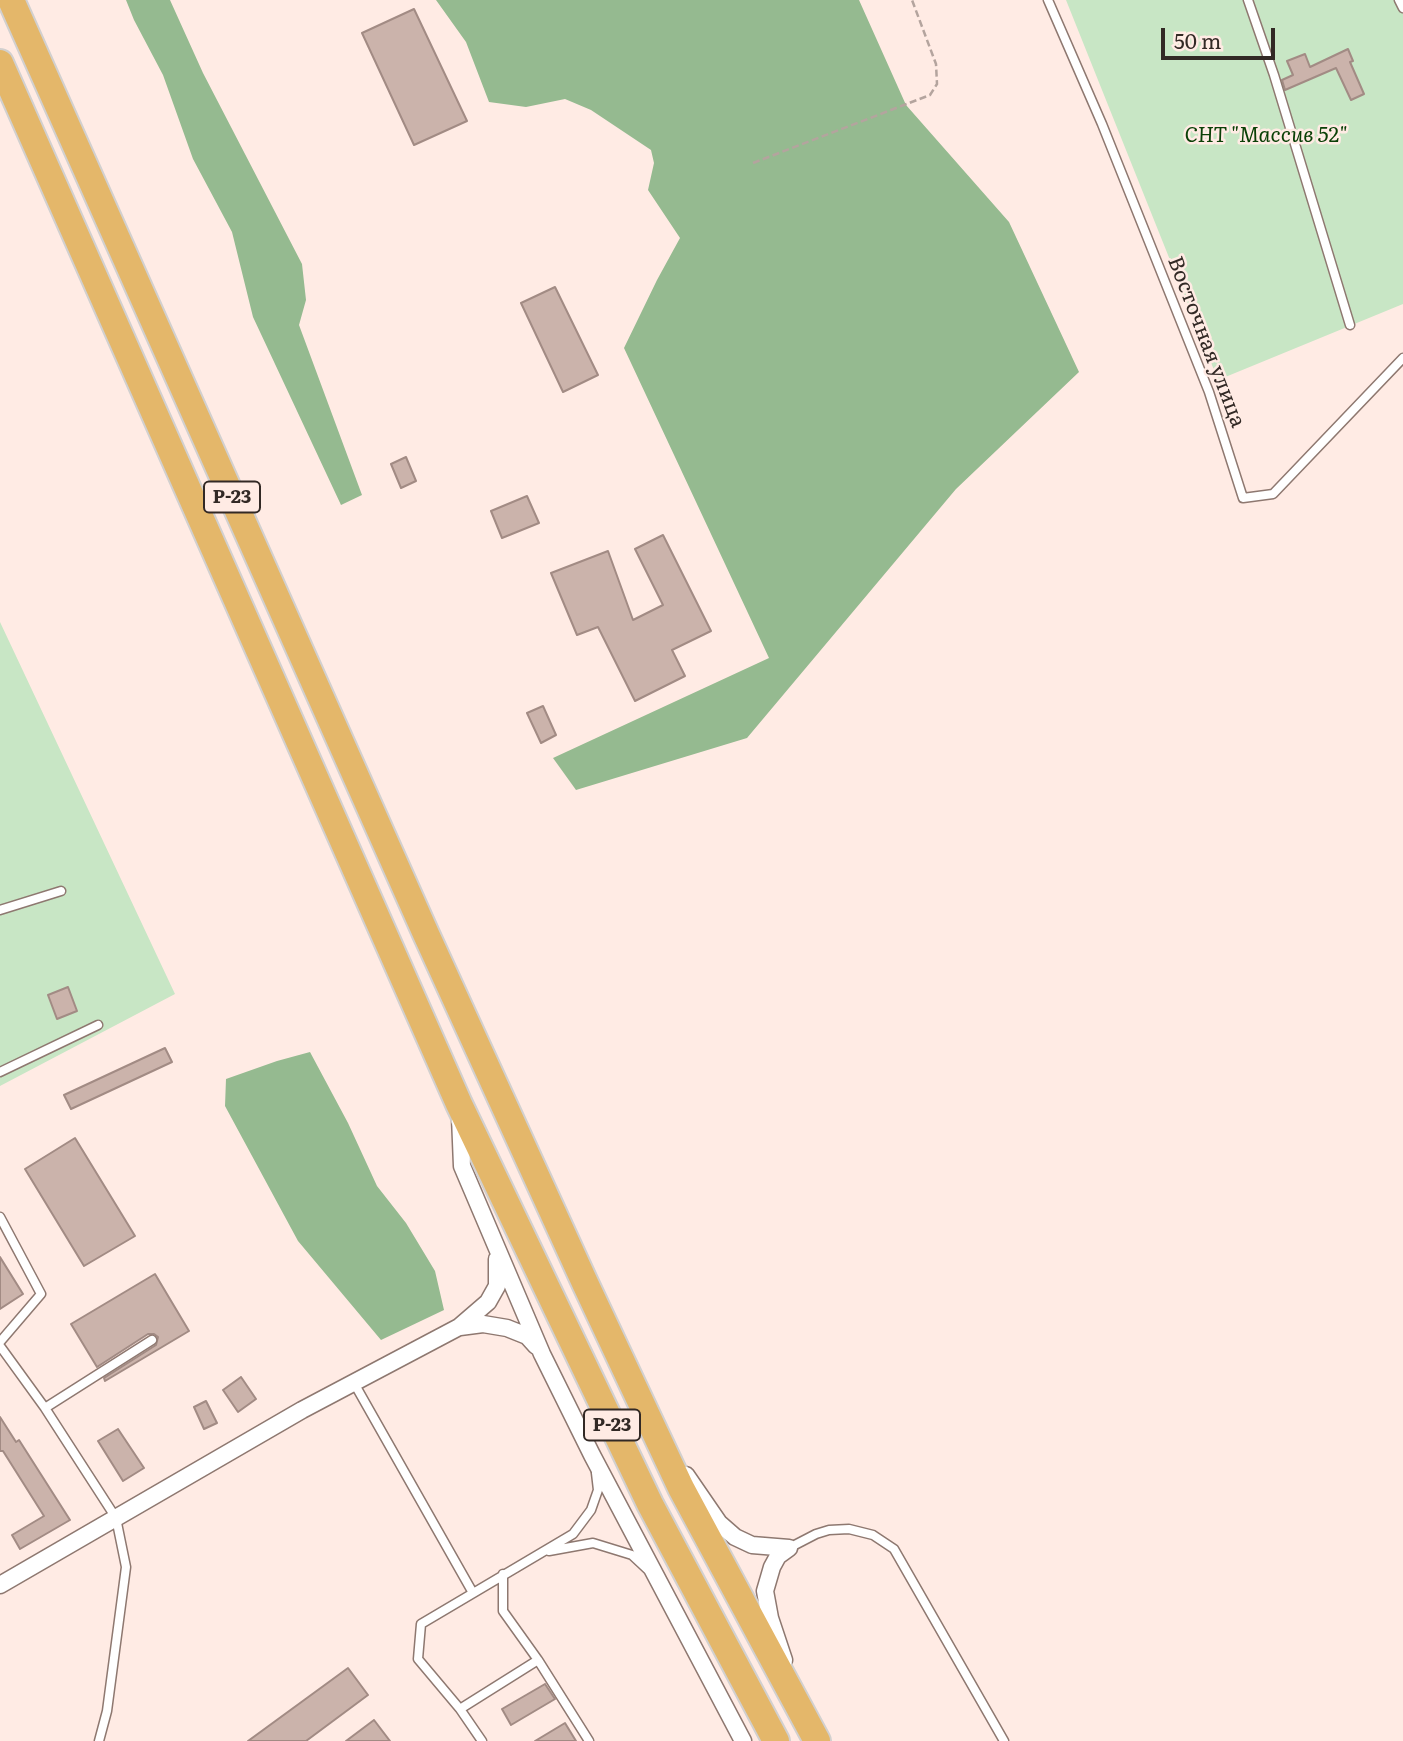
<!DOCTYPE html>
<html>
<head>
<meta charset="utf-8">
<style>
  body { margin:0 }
  #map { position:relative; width:1403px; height:1741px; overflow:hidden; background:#ffebe4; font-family:Literata,serif }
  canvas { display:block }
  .scale { position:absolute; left:1161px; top:28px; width:114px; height:32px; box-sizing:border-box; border:4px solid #322925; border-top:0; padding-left:9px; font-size:21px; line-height:24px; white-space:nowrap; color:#322925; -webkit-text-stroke:5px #ffebe4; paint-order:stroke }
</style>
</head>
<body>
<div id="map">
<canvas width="1403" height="1741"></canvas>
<div class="scale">50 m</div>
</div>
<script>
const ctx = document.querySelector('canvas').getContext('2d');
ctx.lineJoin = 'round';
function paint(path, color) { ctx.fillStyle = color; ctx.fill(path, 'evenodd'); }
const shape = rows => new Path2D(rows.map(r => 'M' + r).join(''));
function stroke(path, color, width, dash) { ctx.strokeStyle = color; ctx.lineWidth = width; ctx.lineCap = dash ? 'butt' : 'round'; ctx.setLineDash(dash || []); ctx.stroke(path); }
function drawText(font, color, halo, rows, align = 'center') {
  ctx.font = font + ' Literata,serif'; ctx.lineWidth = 5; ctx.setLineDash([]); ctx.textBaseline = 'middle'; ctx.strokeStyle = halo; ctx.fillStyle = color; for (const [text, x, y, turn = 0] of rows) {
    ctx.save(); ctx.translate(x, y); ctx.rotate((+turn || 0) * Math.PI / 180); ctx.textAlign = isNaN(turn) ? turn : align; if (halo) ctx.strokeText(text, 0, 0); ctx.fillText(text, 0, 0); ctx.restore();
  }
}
paint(shape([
  [1066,0,1403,0,1403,304,1218,380],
  [0,622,175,994,0,1086]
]), '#c8e6c5');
paint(shape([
  [126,0,170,0,203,73,302,264,306,300,299,325,362,495,341,505,253,317,232,232,193,159,163,75,134,20],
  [436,0,859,0,906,105,1009,222,1079,372,956,489,747,738,576,790,553,758,769,658,624,348,657,280,680,238,648,190,654,163,651,150,591,110,565,99,526,107,489,102,466,42],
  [310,1052,348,1123,377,1186,406,1223,435,1271,444,1310,381,1340,298,1241,225,1106,226,1079,277,1061]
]), '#95ba90');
const building = shape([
  [414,9,467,121,414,145,362,33,414,9],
  [1348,49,1353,61,1350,62,1364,94,1351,100,1336,68,1285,90,1282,80,1293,75,1287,61,1305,54,1310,67,1348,49],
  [555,287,598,375,563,392,521,303,555,287],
  [406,457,416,481,401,488,391,464,406,457],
  [527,496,539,523,502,538,491,511,527,496],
  [663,535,711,631,672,650,685,676,635,701,598,627,577,635,551,573,608,551,633,620,663,605,635,549,663,535],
  [543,706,556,735,541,743,527,713,543,706],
  [68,987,77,1011,57,1019,48,995,68,987],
  [165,1048,172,1062,71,1109,64,1095,165,1048],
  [75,1138,135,1236,84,1266,25,1169,75,1138],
  [0,1257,23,1294,0,1309,0,1257],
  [155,1274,189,1331,105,1381,104,1378,156,1345,158,1337,154,1334,148,1334,97,1367,71,1324,155,1274],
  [241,1377,256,1399,238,1412,223,1390,241,1377],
  [206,1401,217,1423,204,1429,194,1407,206,1401],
  [0,1417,16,1442,19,1440,70,1520,20,1549,12,1535,44,1516,3,1451,0,1451,0,1417],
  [118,1429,144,1468,123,1481,98,1441,118,1429],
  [348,1668,368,1695,306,1741,248,1741,348,1668],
  [545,1684,555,1699,511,1725,502,1709,545,1684],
  [374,1720,390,1741,346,1741,374,1720],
  [565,1723,576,1741,535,1741,565,1723]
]);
paint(building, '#cbb3ab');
stroke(building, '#a28b84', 2);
const service = shape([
  [1048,0,1102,124,1209,392,1243,498,1273,494,1403,358],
  [1248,0,1274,75,1350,325],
  [1399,0,1403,8],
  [0,910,61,891],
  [0,1072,98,1025],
  [0,1217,41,1294,0,1342],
  [0,1346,45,1408,116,1518,126,1567,107,1711,99,1741],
  [354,1383,473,1593],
  [45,1408,152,1340],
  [789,1548,816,1534,829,1530,849,1529,873,1535,894,1549,1004,1741],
  [549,1551,593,1543,632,1555,647,1569],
  [503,1574,503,1611,538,1660,589,1741],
  [538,1660,460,1709,418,1659,421,1624,573,1534,591,1510,598,1490,596,1473],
  [460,1709,482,1741]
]);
const minor = shape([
  [460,1117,462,1166,542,1354,592,1455,743,1741],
  [460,1327,483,1324,507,1328,527,1336,536,1346],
  [686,1475,719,1523,735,1537,752,1545,789,1548,778,1556,772,1567,765,1591,770,1618,784,1660],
  [0,1585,302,1410,459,1327,488,1302,497,1286,497,1259]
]);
const trunk = shape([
  [11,0,426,934,585,1283,681,1488,817,1741],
  [0,63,459,1104,650,1504,776,1741]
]);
stroke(service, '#8e7870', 11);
stroke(minor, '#8e7870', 19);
stroke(trunk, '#d2d0cf', 30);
stroke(shape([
  [753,163,930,95,937,84,936,64,912,0]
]), '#b4a49e', 2.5, [7, 3.5]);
stroke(service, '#fff', 8);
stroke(minor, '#fff', 16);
stroke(trunk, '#e4b76a', 26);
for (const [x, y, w] of [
  [232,497,56],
  [612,1425,56]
]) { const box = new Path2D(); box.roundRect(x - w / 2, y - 15.5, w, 31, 5); ctx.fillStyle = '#ffebe4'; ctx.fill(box); stroke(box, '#322925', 2); }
drawText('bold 19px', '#322925', null, [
  ["Р-23",232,497],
  ["Р-23",612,1425]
]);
drawText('italic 21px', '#0a4006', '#ffebe4', [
  ["СНТ \"Массив 52\"",1266,136]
]);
drawText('21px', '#322925', '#ffebe4', [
  ["Восточная улица",1206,342,69]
]);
</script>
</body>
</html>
